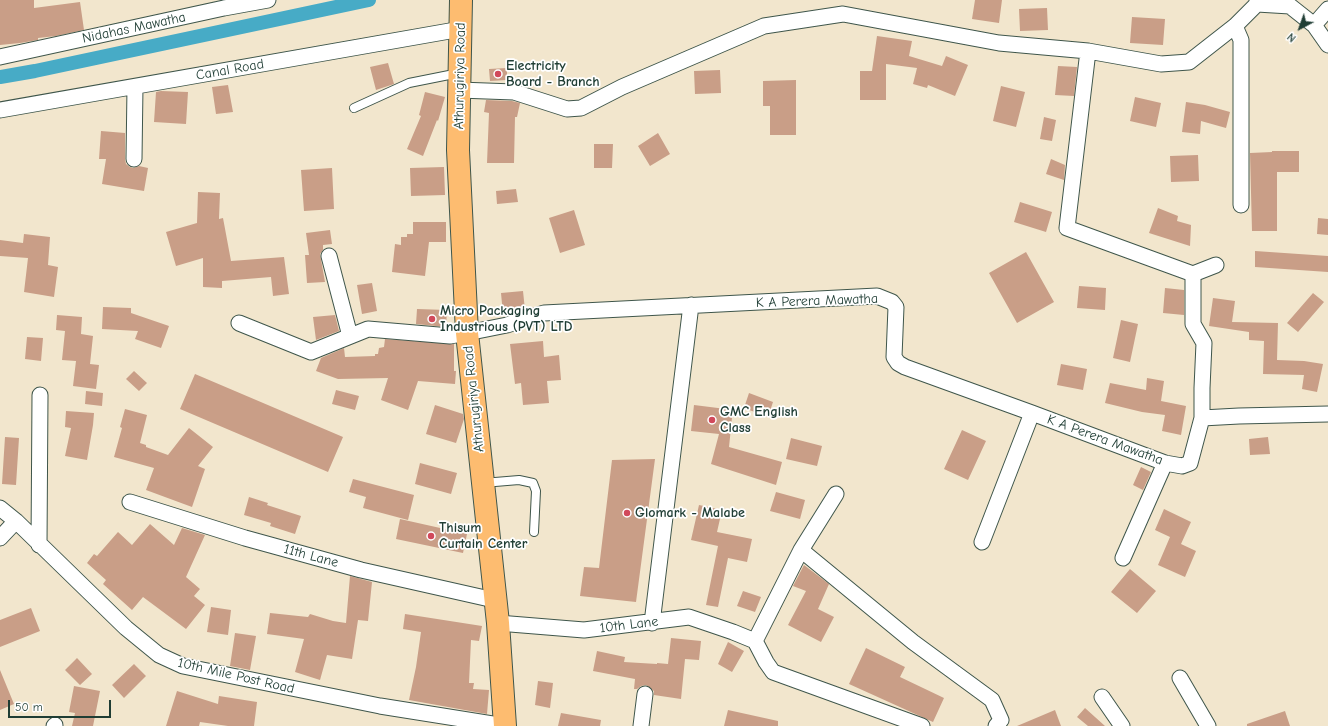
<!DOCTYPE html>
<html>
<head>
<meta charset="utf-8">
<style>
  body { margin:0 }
  #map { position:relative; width:1328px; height:726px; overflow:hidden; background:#f2e6cd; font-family:"Comic Neue",sans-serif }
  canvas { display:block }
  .north { position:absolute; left:1280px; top:8px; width:40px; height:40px; -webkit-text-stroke:3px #fff; paint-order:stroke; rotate:221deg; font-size:11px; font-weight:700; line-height:16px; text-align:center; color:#1f3d34 }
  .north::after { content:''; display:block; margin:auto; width:14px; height:18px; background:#1f3d34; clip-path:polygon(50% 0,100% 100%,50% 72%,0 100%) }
  .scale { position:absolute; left:8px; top:700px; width:103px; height:18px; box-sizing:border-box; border:2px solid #1f3d34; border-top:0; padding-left:5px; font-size:12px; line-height:14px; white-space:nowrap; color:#1f3d34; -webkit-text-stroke:3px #fff; paint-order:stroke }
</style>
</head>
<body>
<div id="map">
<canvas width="1328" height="726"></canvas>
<div class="north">N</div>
<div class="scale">50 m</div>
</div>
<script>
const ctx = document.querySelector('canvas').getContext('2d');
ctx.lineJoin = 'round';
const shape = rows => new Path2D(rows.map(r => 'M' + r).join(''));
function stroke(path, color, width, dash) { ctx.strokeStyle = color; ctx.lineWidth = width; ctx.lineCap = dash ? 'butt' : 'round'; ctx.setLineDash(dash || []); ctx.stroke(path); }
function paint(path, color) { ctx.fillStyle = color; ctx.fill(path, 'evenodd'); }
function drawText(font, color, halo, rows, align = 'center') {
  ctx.font = font + ' "Comic Neue",sans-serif'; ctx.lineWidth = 3.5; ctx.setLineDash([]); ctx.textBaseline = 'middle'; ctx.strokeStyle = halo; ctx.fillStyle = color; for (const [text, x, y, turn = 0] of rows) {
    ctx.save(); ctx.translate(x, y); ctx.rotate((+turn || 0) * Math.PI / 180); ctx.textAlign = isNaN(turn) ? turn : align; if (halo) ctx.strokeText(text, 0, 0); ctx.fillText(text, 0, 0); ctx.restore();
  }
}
stroke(shape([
  [0,77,35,71,369,0]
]), '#47abc6', 14);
paint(shape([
  [0,0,34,0,34,8,80,2,84,30,56,36,38,38,38,40,20,43,0,45],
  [975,0,1002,0,999,23,972,19],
  [1047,8,1048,30,1020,31,1019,9],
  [1132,17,1165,19,1163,45,1130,43],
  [877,36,912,41,909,56,942,66,946,56,968,65,955,96,928,85,927,88,913,84,917,68,886,64,886,100,860,100,860,71,872,71],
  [388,63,394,84,376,90,370,67],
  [1058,66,1077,67,1074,96,1055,95],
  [507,68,507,80,490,81,489,69],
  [720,70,721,93,695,94,694,71],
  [796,80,796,135,770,135,770,106,763,106,763,81],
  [228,85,233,112,216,114,212,87],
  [1001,86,1025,92,1016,127,993,121],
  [161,91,188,92,186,124,154,122,156,92],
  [425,92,445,97,438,121,437,120,423,156,407,149,421,116,419,115],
  [1135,97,1161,103,1156,127,1130,121],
  [486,100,512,101,520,103,517,117,515,117,514,163,487,163,489,113,484,112],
  [1186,102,1205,105,1230,112,1226,128,1201,121,1200,134,1182,132],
  [1044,117,1056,120,1052,141,1040,139],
  [101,131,125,133,125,159,126,164,130,167,133,168,139,166,148,168,144,191,102,184,106,159,99,159],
  [658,133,670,154,650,166,638,146],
  [594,144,613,144,612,168,594,168],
  [1272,151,1299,151,1299,172,1277,172,1277,231,1252,231,1250,153,1272,152],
  [1198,155,1199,181,1171,182,1170,156],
  [1051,159,1065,165,1064,180,1046,174],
  [444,167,445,195,411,196,410,168],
  [332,168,334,209,304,211,301,170],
  [516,189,518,202,497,204,496,191],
  [198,192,220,193,219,219,223,218,231,261,284,257,289,294,273,296,271,277,222,281,222,288,203,287,203,258,176,266,166,232,197,223],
  [1020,202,1052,212,1046,232,1014,222],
  [1158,208,1178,216,1177,221,1191,225,1190,246,1149,233],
  [574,210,585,245,560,253,549,218],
  [1318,218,1328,219,1328,235,1317,234],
  [413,222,446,222,446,242,429,242,425,276,392,272,395,244,401,245,401,237,407,237,407,234,413,234],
  [330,230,332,244,323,245,323,250,320,254,325,282,307,283,305,255,309,255,306,233],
  [24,234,50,237,48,265,58,267,54,297,24,292,28,258,0,256,0,240,23,243],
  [1255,251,1328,256,1328,272,1255,267],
  [1026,252,1054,302,1017,323,989,273],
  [372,283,377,311,362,314,357,285],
  [1079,286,1106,288,1105,310,1077,308],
  [1165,288,1184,290,1184,315,1163,313],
  [523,291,525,310,516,313,503,314,501,293],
  [1313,293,1324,302,1298,332,1287,323],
  [1213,298,1235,301,1232,322,1278,323,1277,360,1304,361,1323,364,1317,392,1302,389,1304,375,1263,374,1264,341,1249,340,1249,332,1209,326],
  [103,307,131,308,131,313,169,326,161,348,135,339,138,331,102,329],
  [417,309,447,310,446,327,416,324],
  [57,315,82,317,81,334,93,336,90,364,99,365,96,389,73,386,76,361,62,360,65,331,56,330],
  [335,315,339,331,316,340,313,317],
  [1121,320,1138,324,1130,362,1113,358],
  [27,337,43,338,41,361,25,359],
  [385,339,454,344,454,371,456,371,455,384,418,381,408,410,381,400,388,378,338,379,316,371,321,358,344,348,345,357,375,356,375,354,378,354,379,348,384,347],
  [543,341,544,357,559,355,561,380,547,381,549,403,523,405,521,383,515,384,510,344],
  [1061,364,1087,369,1083,390,1057,385],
  [134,371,147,383,139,391,126,379],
  [195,374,343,437,328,472,180,409],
  [1147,378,1164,381,1161,401,1186,406,1181,435,1162,431,1165,415,1142,412,1105,403,1110,383,1146,390],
  [336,390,359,396,355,410,332,404],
  [86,391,103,393,102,406,85,404],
  [749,393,773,402,768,417,744,408],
  [435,405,463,414,464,419,456,443,426,434],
  [694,405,726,409,727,407,733,408,729,447,782,462,776,485,711,464,719,434,691,431],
  [125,409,147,415,140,443,146,445,146,447,168,455,189,428,213,447,198,466,205,469,192,507,146,490,154,468,114,457,122,428,120,427],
  [66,411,94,413,93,425,87,460,65,456,71,428,65,427],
  [962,430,986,441,968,480,944,469],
  [5,437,19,438,16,485,2,484],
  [1268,437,1270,454,1250,455,1249,439],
  [791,438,822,446,817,466,786,459],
  [655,459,636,602,580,596,584,567,599,568,612,460],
  [420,463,457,473,451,494,415,484],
  [1141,467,1151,472,1143,490,1133,485],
  [353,479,414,495,408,520,363,508,366,497,349,492],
  [776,492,805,500,800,519,770,511],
  [249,497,268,503,267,505,301,516,295,534,270,526,271,523,244,515],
  [699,505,722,510,717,532,752,539,747,562,728,558,718,607,706,605,718,546,691,540],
  [1164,509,1191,522,1181,544,1196,551,1185,577,1158,565,1170,537,1155,530],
  [400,519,467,534,463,553,396,539],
  [150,524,174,545,182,528,205,535,186,577,200,589,194,596,205,605,186,629,143,597,132,610,103,584,106,580,87,563,94,554,97,556,118,532,132,545],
  [804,565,829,584,818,609,834,617,821,642,788,625,806,591,793,586],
  [1130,569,1156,591,1137,613,1111,592],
  [350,576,372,582,368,621,358,620,352,659,327,655,320,680,295,672,304,639,267,634,270,613,308,617,310,614,333,621,346,623],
  [743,591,761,597,755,612,737,606],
  [211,607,231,610,228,635,207,632],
  [31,608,40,631,0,647,0,620],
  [405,614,482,626,479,641,471,640,469,683,474,683,473,689,489,690,487,714,409,700,416,667,421,632,403,629],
  [235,633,256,636,250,670,230,666],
  [671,638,701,641,699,660,685,659,681,699,654,695,654,691,646,685,641,686,637,689,634,689,635,679,593,671,597,651,625,657,624,662,657,664,657,663,668,664],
  [728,642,744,651,732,672,718,664],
  [866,648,905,667,900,677,944,698,933,722,849,684],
  [77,658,92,674,80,685,65,670],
  [134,664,146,676,124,698,112,685],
  [0,670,14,704,0,710],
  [538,681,553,683,550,708,535,705],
  [74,686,100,691,93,726,72,726,75,713,69,712],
  [177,691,218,704,219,696,257,702,254,726,228,726,200,722,199,726,166,726],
  [1085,708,1105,726,1088,726,1077,717],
  [728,710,778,721,778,726,724,726],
  [1055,710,1061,726,1017,726],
  [1285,711,1290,726,1247,726,1247,724],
  [561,713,601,720,600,726,558,726]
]), '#c99e87');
const service = shape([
  [354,108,409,83,459,73],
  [483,483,519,480,533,483,536,491,534,532]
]);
const minor = shape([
  [1257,4,1290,6,1314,25,1328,45],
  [1314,25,1328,9],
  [1235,26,1241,40,1241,205],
  [1088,51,1067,228,1193,274],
  [0,57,224,8,268,0],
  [459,90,514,92,567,109,581,108,622,87,764,26,843,14,999,43,1088,51,1161,64,1189,62,1235,26,1257,4,1257,0],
  [0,110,461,29],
  [134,159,135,87],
  [329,256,350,336],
  [239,323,311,352,368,329,450,336,467,333,507,325,544,313,877,296,892,302,896,307,894,357,898,363,905,367,1032,413,1165,463,1182,466,1190,463,1202,418,1202,388,1204,343,1193,324,1193,274,1216,265],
  [1202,418,1239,416,1328,414],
  [836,494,801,550,755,641,766,662,773,672,922,726],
  [130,502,245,538,361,570,494,600],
  [0,508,16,521,126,628,159,655,183,666,380,706,505,726],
  [0,538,16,521],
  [982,542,1032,413],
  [39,545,40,395],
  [801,550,913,642,992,700,1001,720,996,726],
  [1123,558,1165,463],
  [498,623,584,630,689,617,733,632,755,641],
  [652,623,691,305],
  [1180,678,1208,726],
  [1102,697,1122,726],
  [54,726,55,725],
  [641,726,645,694]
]);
const primary = shape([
  [461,0,458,150,467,333,498,623,505,726]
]);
stroke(service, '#3f564b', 10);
stroke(minor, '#3f564b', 17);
stroke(primary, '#3f564b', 24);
stroke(service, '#fff', 8);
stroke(minor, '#fff', 15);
stroke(primary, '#fdbc70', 22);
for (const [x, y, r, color] of [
  [498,74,4,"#d1495b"],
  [432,319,4,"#d1495b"],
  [712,420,4,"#d1495b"],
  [627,513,4,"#d1495b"],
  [431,536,4,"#d1495b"]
]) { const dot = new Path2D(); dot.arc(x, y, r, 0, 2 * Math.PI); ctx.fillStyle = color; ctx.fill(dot); stroke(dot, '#fff', 1.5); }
drawText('14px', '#1f3d34', '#fff', [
  ["Nidahas Mawatha",134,28,-12],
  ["Canal Road",230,70,-10],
  ["Athurugiriya Road",460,76,-89],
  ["K A Perera Mawatha",817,301,-2],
  ["Athurugiriya Road",474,399,-96],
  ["K A Perera Mawatha",1105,440,20],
  ["11th Lane",311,556,15],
  ["10th Lane",629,625,-7],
  ["10th Mile Post Road",236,676,13]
]);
drawText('bold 14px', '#1f3d34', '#fff', [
  ["Electricity",506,66],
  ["Board - Branch",506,82],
  ["Micro Packaging",440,311],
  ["Industrious (PVT) LTD",440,327],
  ["GMC English",720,412],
  ["Class",720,428],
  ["Glomark - Malabe",635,513],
  ["Thisum",439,528],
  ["Curtain Center",439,544]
], 'left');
</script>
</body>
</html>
